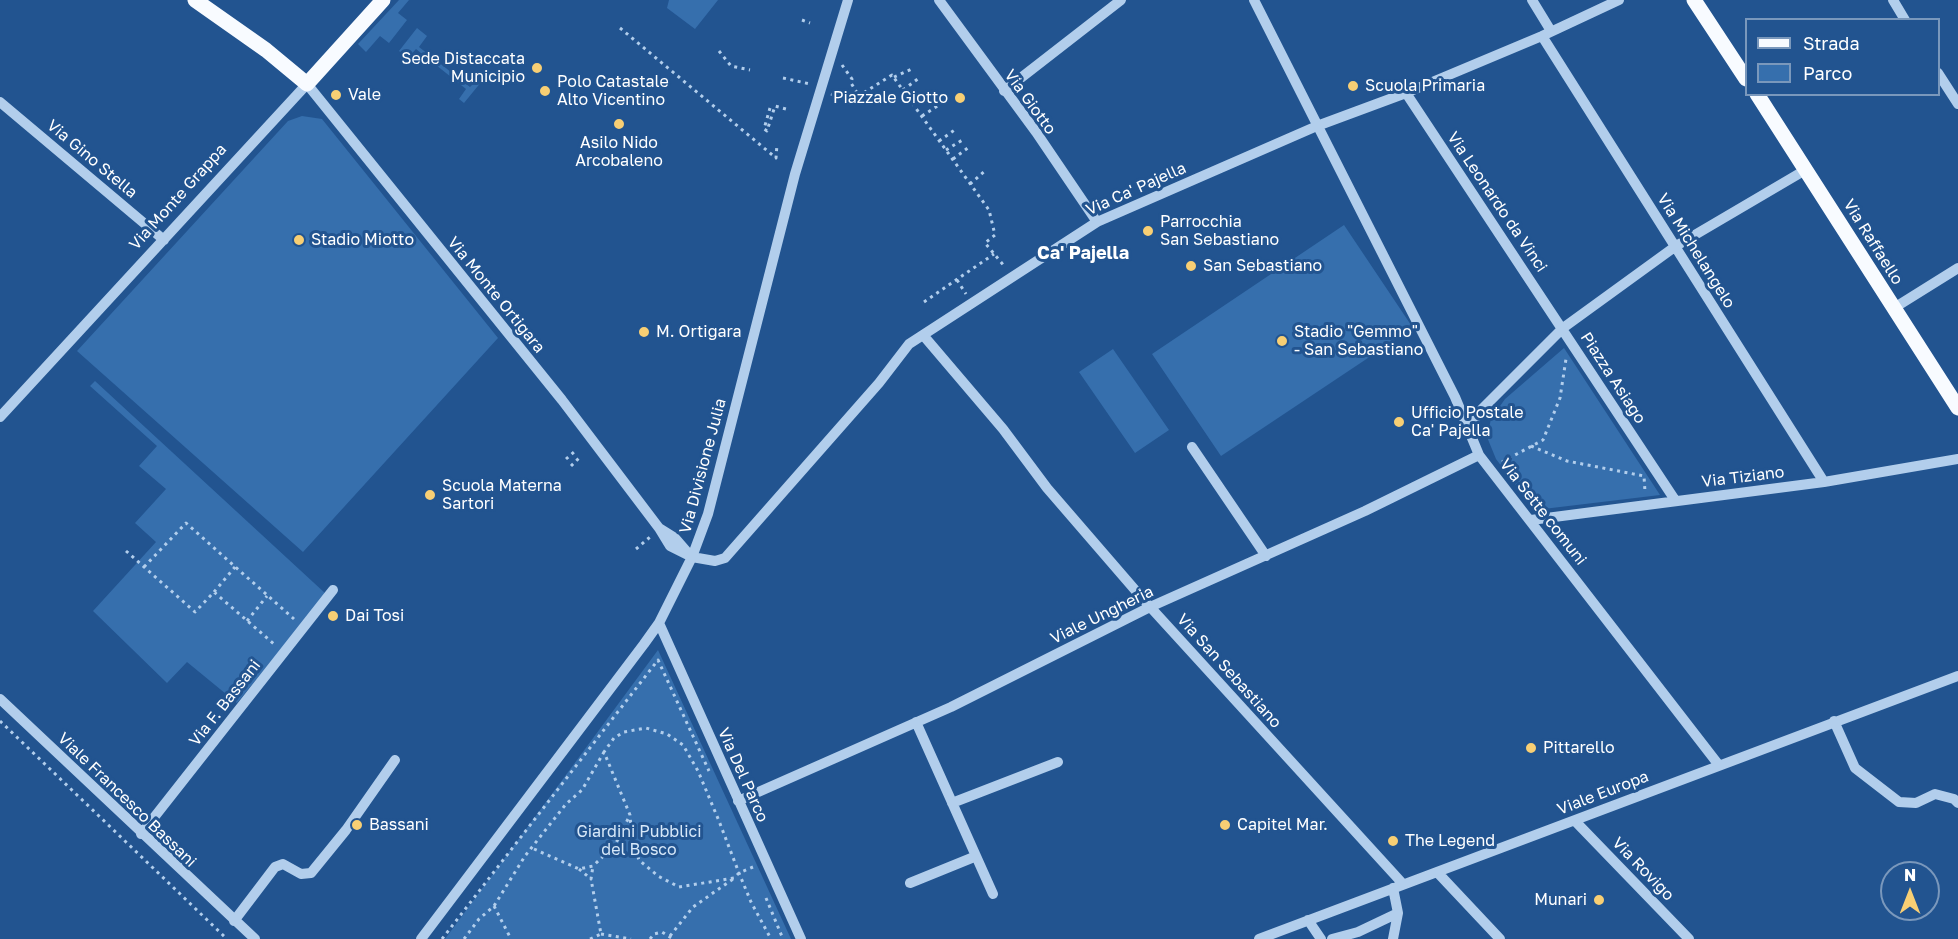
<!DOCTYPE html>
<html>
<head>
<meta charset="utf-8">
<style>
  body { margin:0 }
  #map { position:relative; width:1958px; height:939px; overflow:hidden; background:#225490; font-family:"Golos Text",sans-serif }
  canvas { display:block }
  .legend { position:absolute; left:1745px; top:18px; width:195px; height:78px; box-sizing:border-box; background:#225490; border:2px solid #7a98bc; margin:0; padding:8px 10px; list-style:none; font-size:18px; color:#fff }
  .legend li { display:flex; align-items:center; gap:12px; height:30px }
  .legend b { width:30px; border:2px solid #7a98bc }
  .north { position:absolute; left:1880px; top:861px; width:60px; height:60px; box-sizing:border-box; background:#225490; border:2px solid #7a98bc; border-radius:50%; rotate:0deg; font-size:16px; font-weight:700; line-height:24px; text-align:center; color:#fff }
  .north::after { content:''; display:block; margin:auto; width:21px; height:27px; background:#f8cf74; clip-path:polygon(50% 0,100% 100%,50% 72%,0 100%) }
</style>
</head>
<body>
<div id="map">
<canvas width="1958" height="939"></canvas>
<ul class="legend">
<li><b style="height:8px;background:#f8fbff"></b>Strada</li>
<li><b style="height:16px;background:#366fad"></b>Parco</li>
</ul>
<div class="north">N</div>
</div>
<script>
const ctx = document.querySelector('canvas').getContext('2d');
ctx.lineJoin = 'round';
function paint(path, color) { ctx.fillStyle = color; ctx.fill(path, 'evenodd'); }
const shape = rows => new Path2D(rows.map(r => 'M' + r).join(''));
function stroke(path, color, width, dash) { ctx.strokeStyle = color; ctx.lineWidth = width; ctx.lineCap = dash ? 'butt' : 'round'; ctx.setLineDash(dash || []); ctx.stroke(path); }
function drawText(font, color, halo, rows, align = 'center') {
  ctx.font = font + ' "Golos Text",sans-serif'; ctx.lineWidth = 6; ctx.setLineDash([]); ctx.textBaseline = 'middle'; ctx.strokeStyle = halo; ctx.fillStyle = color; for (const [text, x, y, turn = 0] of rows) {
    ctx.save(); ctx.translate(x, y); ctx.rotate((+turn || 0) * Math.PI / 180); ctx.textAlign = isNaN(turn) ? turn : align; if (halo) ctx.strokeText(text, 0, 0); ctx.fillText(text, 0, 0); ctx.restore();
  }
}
paint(shape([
  [399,0,409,0,398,13,407,20,389,43,380,36,366,52,358,44],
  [669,0,718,0,695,29,667,8],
  [417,28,427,36,419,47,470,87,479,78,482,81,464,103,459,99,466,89,416,49,408,58,399,51],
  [302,116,322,119,498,338,303,552,77,351,288,121],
  [1344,225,1413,328,1221,456,1152,354],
  [1564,348,1660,495,1535,510,1496,459,1487,437,1491,419,1505,399],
  [1113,349,1169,430,1135,453,1079,372],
  [95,381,326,594,237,703,187,662,167,683,93,611,156,542,135,523,166,489,139,466,157,446,90,386],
  [658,650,791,939,445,939]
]), '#366fad');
stroke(shape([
  [802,20,810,23],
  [620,28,776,158,777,144],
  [719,51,731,66,750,70],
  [842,65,852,79,851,83,859,96],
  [894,77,912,69],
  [783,78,810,84],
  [903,90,919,78],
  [831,94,849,102,892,75,989,210,995,235,985,243,1005,267],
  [912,103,929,92],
  [770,108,764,129,767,131,775,106,786,109],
  [922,116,939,105],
  [939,141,956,129],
  [946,150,964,139],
  [953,159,969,147],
  [970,184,986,170],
  [957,280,966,294],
  [924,302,994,254],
  [1531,446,1567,461,1644,476,1645,492],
  [566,459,575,451],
  [1502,462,1543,440,1560,398,1566,359],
  [571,466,580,457],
  [636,549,650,537],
  [126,551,195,612,214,592,274,644],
  [144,567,186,523,294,619],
  [214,592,235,567],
  [247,621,267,596],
  [0,721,227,939],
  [534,849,579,869,593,866,615,845,629,817],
  [753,867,739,873,734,878,679,887,658,876,639,860,632,840,630,815,604,752,614,738,624,732,646,728,667,734,683,745,698,771,719,821,739,873,751,902,771,939],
  [579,869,591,879,593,866],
  [766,898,783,939],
  [494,906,511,939],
  [601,934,631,939],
  [670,936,693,907,733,879],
  [442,939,658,660,709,771],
  [464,939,479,919,494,906,525,856,566,804,582,790,604,752],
  [590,939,601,934,591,879],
  [650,939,654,934,662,932,673,939]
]), '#b2ceec', 3, [3, 4.5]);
stroke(shape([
  [939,0,1036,132,1097,222],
  [1254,0,1455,397,1479,455,1718,764],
  [1532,0,1551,31],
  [1893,0,1905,20],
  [1542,36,1824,482],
  [1938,73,1958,104],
  [1004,91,1121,0],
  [1406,93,1675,500],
  [0,102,164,240],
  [1894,308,1958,268],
  [923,335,1003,429,1047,488,1142,598,1403,884],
  [0,417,307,84,562,400,659,528,670,546,692,557,715,561,725,558,879,383,909,344,1097,222,1317,126,1406,93,1542,36,1619,0],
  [1469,430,1481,410,1563,328,1676,246,1807,169],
  [1192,447,1266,556],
  [1531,520,1824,482,1958,459],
  [659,528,675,538,688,553],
  [659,623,801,939],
  [0,699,255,939],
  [1834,721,1855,768,1899,802,1916,803,1935,794,1954,799,1958,803],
  [916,722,993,894],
  [738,801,951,707,1150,607,1365,511,1479,455],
  [952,803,1058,762],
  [1575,821,1689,939],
  [141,834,333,590],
  [1437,872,1500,939],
  [910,883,974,857],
  [1308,920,1321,939],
  [234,921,275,867,283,864,301,874,311,873,346,830,395,760],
  [421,939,644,644,659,623,692,557,708,514,795,174,848,0],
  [1259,939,1958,676],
  [1332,939,1358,932,1398,913,1393,888],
  [1393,939,1398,913]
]), '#b2ceec', 10);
stroke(shape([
  [195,0,266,50,307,84,383,0],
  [1694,0,1746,79],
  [1757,94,1958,408]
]), '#f8fbff', 15);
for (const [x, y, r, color] of [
  [537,68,6,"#f8cf74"],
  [1353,86,6,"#f8cf74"],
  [545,91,6,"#f8cf74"],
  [336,95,6,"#f8cf74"],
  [960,98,6,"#f8cf74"],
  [619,124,6,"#f8cf74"],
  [1148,231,6,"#f8cf74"],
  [299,240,6,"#f8cf74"],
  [1191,266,6,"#f8cf74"],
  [644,332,6,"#f8cf74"],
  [1282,341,6,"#f8cf74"],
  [1399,422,6,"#f8cf74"],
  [430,495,6,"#f8cf74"],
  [333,616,6,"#f8cf74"],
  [1531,748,6,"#f8cf74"],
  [357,825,6,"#f8cf74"],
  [1225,825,6,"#f8cf74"],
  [1393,841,6,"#f8cf74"],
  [1599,900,6,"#f8cf74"]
]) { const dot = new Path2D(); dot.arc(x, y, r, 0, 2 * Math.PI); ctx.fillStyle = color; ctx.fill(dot); stroke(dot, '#225490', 2); }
drawText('16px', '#fff', '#225490', [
  ["Sede Distaccata",525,59,"right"],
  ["Municipio",525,77,"right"],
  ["Polo Catastale",557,82],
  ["Alto Vicentino",557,100],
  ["Scuola Primaria",1365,86],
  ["Vale",348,95],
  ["Piazzale Giotto",948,98,"right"],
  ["Asilo Nido",619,143,"center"],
  ["Arcobaleno",619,161,"center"],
  ["Parrocchia",1160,222],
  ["San Sebastiano",1160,240],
  ["Stadio Miotto",311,240],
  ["San Sebastiano",1203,266],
  ["M. Ortigara",656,332],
  ["Stadio \"Gemmo\"",1294,332],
  ["- San Sebastiano",1294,350],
  ["Ufficio Postale",1411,413],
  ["Ca' Pajella",1411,431],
  ["Scuola Materna",442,486],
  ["Sartori",442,504],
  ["Dai Tosi",345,616],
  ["Pittarello",1543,748],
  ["Bassani",369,825],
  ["Capitel Mar.",1237,825],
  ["The Legend",1405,841],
  ["Munari",1587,900,"right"]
], 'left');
drawText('16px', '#fff', '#225490', [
  ["Via Giotto",1030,102,54],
  ["Via Gino Stella",92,159,40],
  ["Via Ca' Pajella",1136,189,-24],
  ["Via Monte Grappa",178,197,-48],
  ["Via Leonardo da Vinci",1497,202,56],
  ["Via Raffaello",1873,242,58],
  ["Via Michelangelo",1696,251,58],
  ["Via Monte Ortigara",496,295,51],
  ["Piazza Asiago",1613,378,57],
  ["Via Divisione Julia",703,466,-75],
  ["Via Tiziano",1743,477,-7],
  ["Via Sette comuni",1543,512,52],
  ["Viale Ungheria",1102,615,-26],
  ["Via San Sebastiano",1229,671,48],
  ["Via F. Bassani",225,703,-52],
  ["Via Del Parco",743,775,66],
  ["Viale Europa",1603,793,-21],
  ["Viale Francesco Bassani",127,800,44],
  ["Via Rovigo",1643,869,46]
]);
drawText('16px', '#d7e8f9', '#225490', [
  ["Giardini Pubblici",639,832],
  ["del Bosco",639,850]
]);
drawText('bold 18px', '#fff', '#225490', [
  ["Ca' Pajella",1083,253]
]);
</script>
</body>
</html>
